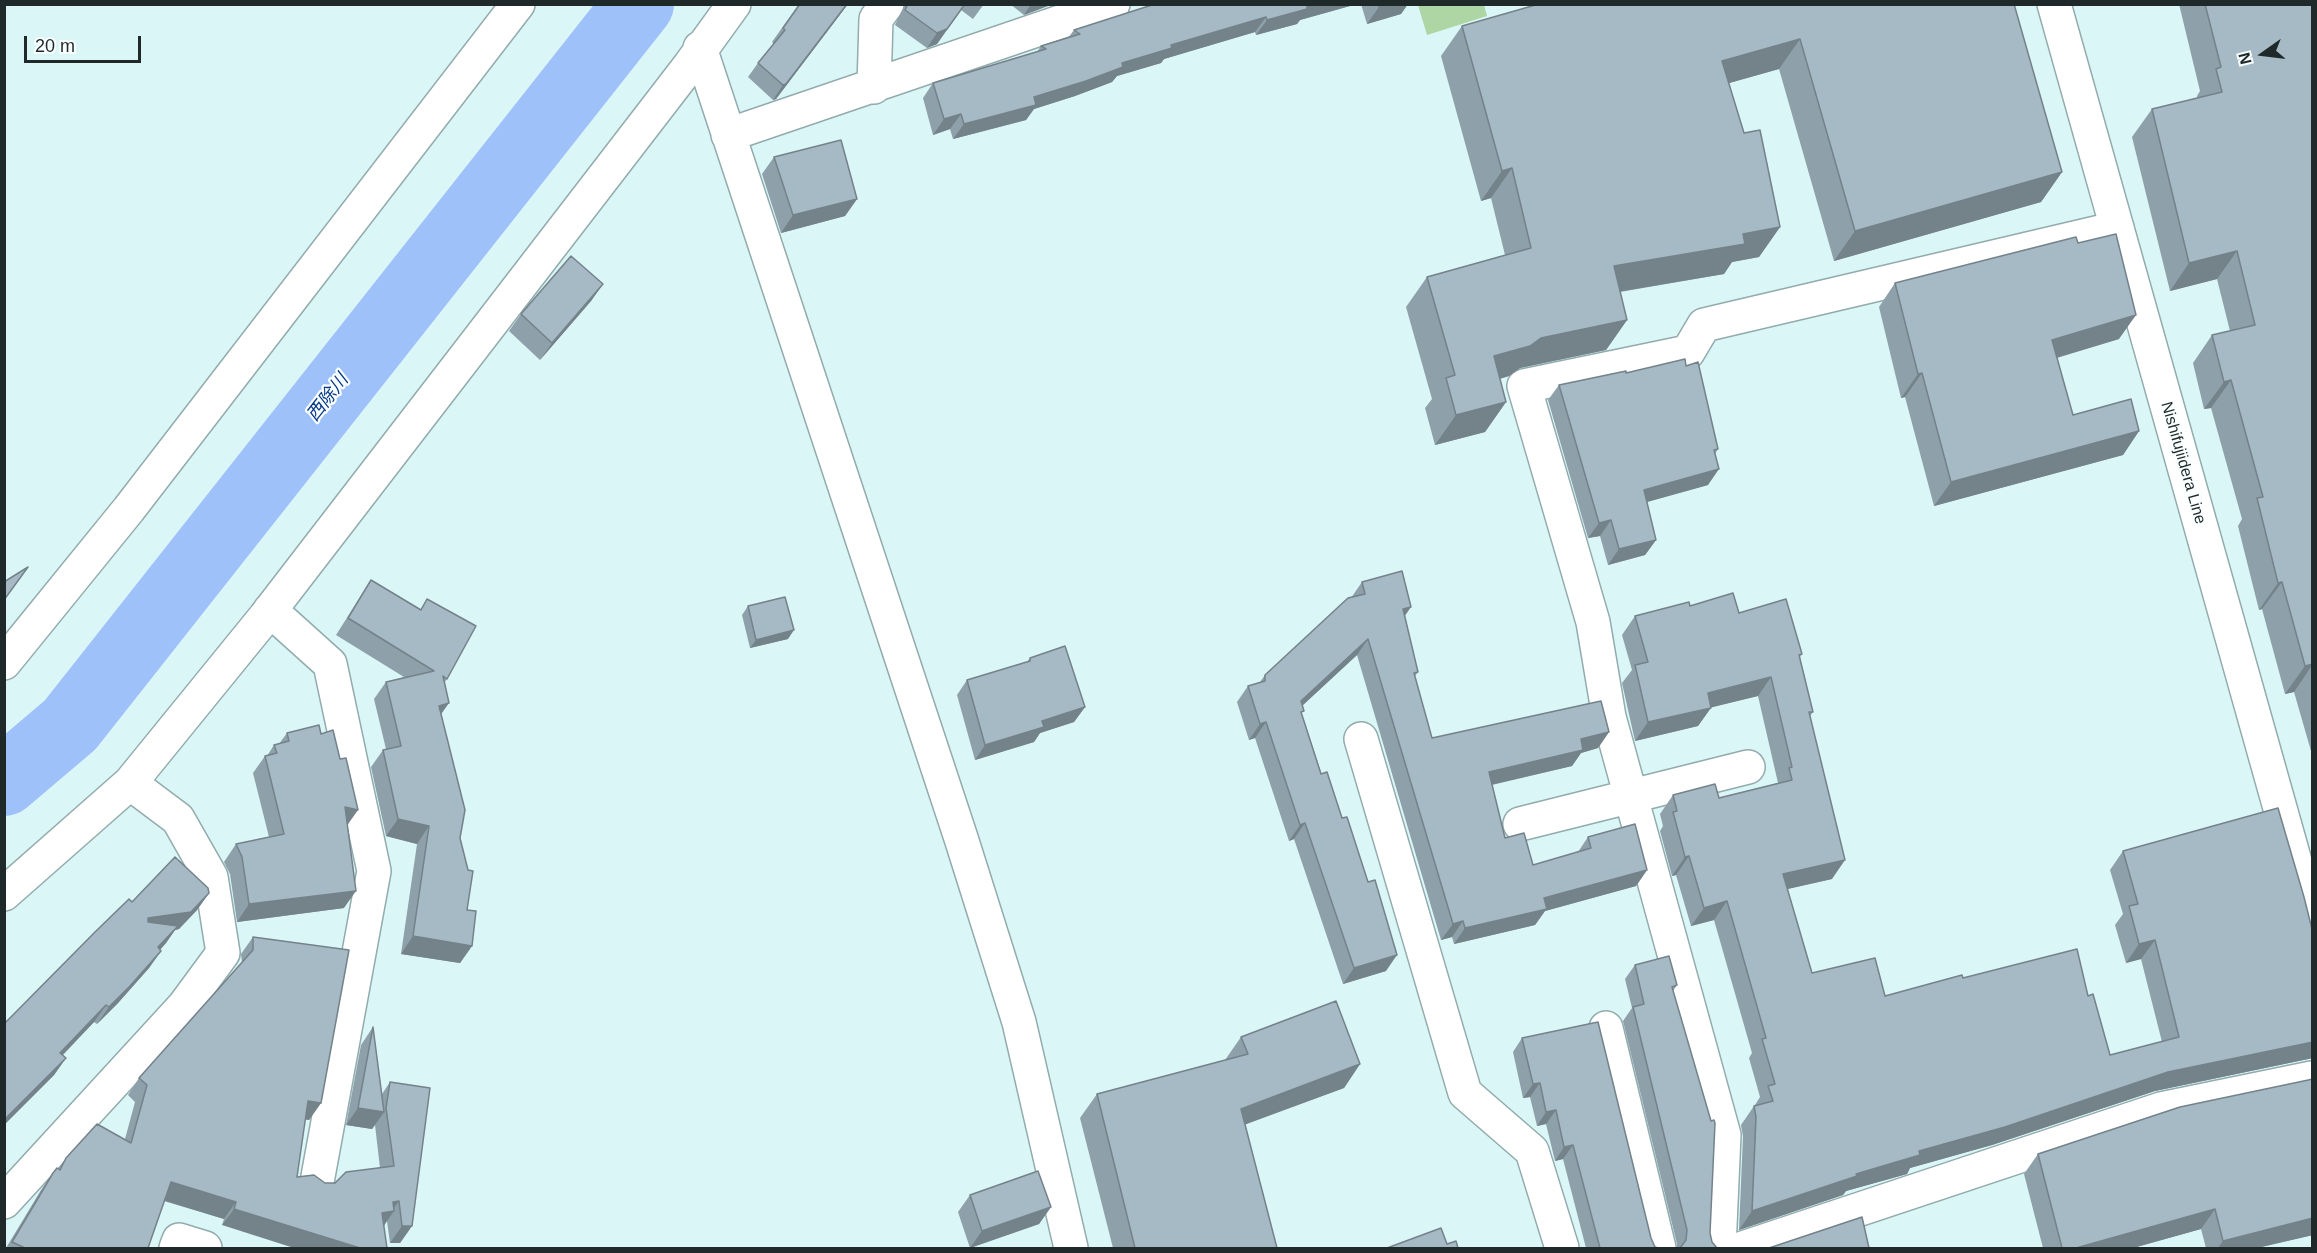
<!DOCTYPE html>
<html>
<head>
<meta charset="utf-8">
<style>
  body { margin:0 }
  #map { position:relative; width:2317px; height:1253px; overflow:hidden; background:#dbf6f7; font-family:Arial,sans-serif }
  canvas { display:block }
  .frame { position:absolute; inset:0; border:6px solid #1f2929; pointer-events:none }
  .north { position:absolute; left:2233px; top:24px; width:60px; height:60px; -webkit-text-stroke:4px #f9fefe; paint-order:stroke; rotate:256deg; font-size:16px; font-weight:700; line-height:24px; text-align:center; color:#1f2929 }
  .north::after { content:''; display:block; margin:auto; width:21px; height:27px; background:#1f2929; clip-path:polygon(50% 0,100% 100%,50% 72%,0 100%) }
  .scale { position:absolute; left:24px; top:36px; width:117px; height:27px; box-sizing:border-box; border:3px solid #1f2929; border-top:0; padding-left:8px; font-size:18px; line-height:21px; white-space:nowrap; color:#1f2929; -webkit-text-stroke:4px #f9fefe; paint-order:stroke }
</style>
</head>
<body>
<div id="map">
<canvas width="2317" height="1253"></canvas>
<div class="frame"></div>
<div class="north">N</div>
<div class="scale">20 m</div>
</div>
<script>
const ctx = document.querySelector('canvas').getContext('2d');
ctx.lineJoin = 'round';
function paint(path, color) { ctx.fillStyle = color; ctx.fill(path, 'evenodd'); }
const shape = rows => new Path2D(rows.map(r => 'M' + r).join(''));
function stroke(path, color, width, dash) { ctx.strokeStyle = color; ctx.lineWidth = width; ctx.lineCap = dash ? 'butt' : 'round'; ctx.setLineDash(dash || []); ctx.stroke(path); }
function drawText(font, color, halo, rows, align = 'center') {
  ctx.font = font + ' Arial,"Noto Sans JP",sans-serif'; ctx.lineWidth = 4.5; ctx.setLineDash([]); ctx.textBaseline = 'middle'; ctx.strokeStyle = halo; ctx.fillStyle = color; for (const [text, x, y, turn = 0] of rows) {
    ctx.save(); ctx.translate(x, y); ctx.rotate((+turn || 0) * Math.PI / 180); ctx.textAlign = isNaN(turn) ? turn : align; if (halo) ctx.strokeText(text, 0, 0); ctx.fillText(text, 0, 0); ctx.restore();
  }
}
paint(shape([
  [1418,5,1484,5,1487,16,1427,35]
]), '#aed5a4');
stroke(shape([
  [4,781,70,725,639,4]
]), '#9fc1fa', 70);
const minor = shape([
  [700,48,961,838,1019,1022,1071,1248],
  [874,87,876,19,887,4],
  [728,135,1113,4],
  [270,610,330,664,374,871,317,1182],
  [4,663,129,509,518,4],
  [1361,739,1465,1093,1532,1151,1562,1248],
  [1520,824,1748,767],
  [4,894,130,783,265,617,690,65,734,4],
  [1606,1028,1659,1248],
  [4,1202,184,1006,223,953,211,877,178,819,130,783],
  [176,1248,179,1240,205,1248],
  [1719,1248,1724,1135,1609,717,1593,622,1524,386,1688,352,1704,325,2117,228],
  [1743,1248,2161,1109,2312,1078]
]);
const major = shape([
  [2054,4,2312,922]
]);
stroke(minor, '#92abac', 36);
stroke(major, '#92abac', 36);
stroke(minor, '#fff', 33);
stroke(major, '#fff', 33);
paint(shape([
  [799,4,848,4,776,99,773,100,748,77,758,63,774,44,772,42],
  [905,4,984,4,973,19,961,10,937,44,927,48,895,25],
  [1010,4,1053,4,1024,15],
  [1155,4,1351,4,1350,6,1300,20,1297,24,1256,35,1255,32,1164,59,1161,63,1117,76,1112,82,1075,96,1034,109,1026,120,953,139,950,129,933,135,923,98,933,83,1037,52,1041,46,1068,38,1074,30],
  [1361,4,1408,4,1401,14,1367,24],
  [2014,4,2062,172,2041,202,1834,261,1779,69,1729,83,1744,133,1780,227,1759,257,1732,262,1724,274,1620,292,1627,320,1606,350,1520,368,1509,376,1500,379,1506,402,1485,432,1435,445,1425,408,1432,399,1406,307,1427,277,1505,255,1491,198,1481,201,1441,56,1462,26],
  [2179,4,2313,4,2313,758,2294,692,2285,694,2262,609,2259,610,2238,526,2242,519,2211,408,2204,409,2193,363,2212,335,2230,331,2217,279,2170,291,2132,137,2152,109,2197,98,2197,96,2200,91],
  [774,157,857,199,845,216,781,233,762,174],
  [2078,243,2119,339,2057,358,2073,415,2139,431,2123,455,1934,506,1905,397,1901,398,1879,307,1895,283],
  [603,284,591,301,540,360,509,331,521,314],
  [1686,366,1718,449,1715,454,1708,485,1646,502,1656,540,1645,555,1608,565,1600,536,1588,538,1548,400,1559,385,1626,373],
  [371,580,420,610,427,599,447,679,444,683,441,714,460,838,472,946,460,963,401,954,417,844,386,836,371,767,383,750,386,749,374,699,386,682,404,677,336,635],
  [1362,582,1405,616,1418,672,1415,676,1432,738,1609,732,1598,748,1581,753,1572,766,1492,785,1505,838,1533,865,1578,852,1588,837,1647,870,1636,886,1545,911,1535,925,1454,944,1452,937,1441,940,1357,655,1302,706,1302,714,1386,971,1343,984,1294,839,1289,841,1255,738,1249,740,1237,702,1248,686,1260,682,1265,675,1351,598],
  [748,606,788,639,750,648,742,615],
  [1690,606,1739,613,1802,654,1800,657,1813,712,1810,716,1832,879,1787,889,1812,973,1885,996,1963,978,2088,996,2110,1055,2162,1042,2141,959,2126,963,2115,925,2123,914,2110,870,2123,851,2313,933,2313,1058,2155,1091,1992,1145,1910,1168,1907,1174,1846,1191,1843,1195,1739,1230,1743,1136,1741,1125,1754,1106,1755,1106,1755,1105,1760,1097,1749,1058,1752,1053,1714,920,1691,926,1676,875,1672,876,1660,831,1663,826,1660,814,1673,795,1719,798,1778,783,1758,696,1711,707,1698,726,1635,741,1622,683,1632,670,1622,635,1635,616],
  [1030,658,1085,707,1074,722,1040,733,1034,742,975,760,957,695,967,680,1027,662],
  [287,733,347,824,344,908,237,922,230,874,224,862,236,844,269,837,253,773,265,756,267,756,274,745,279,744],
  [175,857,208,888,209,893,197,910,179,929,175,930,166,943,160,950,161,951,149,968,118,1003,97,1024,94,1022,63,1055,66,1058,54,1075,4,1125,4,1024,95,932,129,899,132,902],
  [253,937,321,1103,309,1120,305,1119,297,1177,325,1183,335,1183,380,1168,375,1125,372,1129,346,1125,361,1045,373,1027,382,1094,390,1082,412,1226,400,1243,390,1243,387,1221,384,1226,222,1225,224,1219,164,1201,148,1248,150,1248,6,1248,41,1190,53,1173,58,1169,66,1158,125,1139,135,1102,128,1095,139,1078,242,963,241,954],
  [1635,965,1677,985,1673,991,1710,1233,1712,1242,1717,1248,1677,1248,1677,1244,1623,1021,1632,1008,1625,979],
  [1241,1037,1360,1064,1344,1088,1245,1124,1277,1248,1113,1248,1080,1118,1097,1094,1225,1060],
  [1522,1038,1655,1247,1658,1248,1586,1248,1563,1159,1555,1161,1546,1124,1537,1126,1530,1097,1523,1098,1513,1052],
  [2313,1079,2313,1235,2257,1248,2206,1248,2201,1229,2133,1248,2043,1248,2024,1174,2038,1154],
  [970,1195,1051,1207,1039,1224,970,1248,958,1212]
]), '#8ea0a9');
paint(shape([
  [847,4,848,4,776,99,773,100,783,85],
  [965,4,937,44,927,48,937,33],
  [1031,4,1053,4,1024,15],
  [1311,4,1351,4,1350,6,1300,20,1297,24,1256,35,1267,20],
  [1388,4,1408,4,1401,14,1367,24,1379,7],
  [1266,17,1255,32,1164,59,1161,63,1117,76,1112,82,1075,96,1034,109,1026,120,953,139,964,124,1122,63,1171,45],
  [1800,39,1779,69,1701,91,1722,61],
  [961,114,950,129,933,135,944,119],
  [1512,168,1491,198,1481,201,1502,171],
  [2062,172,2041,202,1834,261,1855,231],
  [857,199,845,216,781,233,793,215],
  [1780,227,1759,257,1732,262,1724,274,1593,296,1614,266,1743,234],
  [2237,251,2217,279,2170,291,2189,263],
  [603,284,591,301,540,360,552,343],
  [2136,315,2119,339,2035,364,2052,340],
  [1627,320,1606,350,1520,368,1509,376,1473,386,1494,356,1541,338],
  [1922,373,1905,397,1901,398,1918,374],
  [2231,380,2211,408,2204,409,2224,382],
  [1506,402,1485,432,1435,445,1456,415],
  [2139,431,2123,455,1934,506,1951,482],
  [1719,469,1708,485,1633,506,1644,490],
  [1611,520,1600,536,1588,538,1599,523],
  [1656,540,1645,555,1608,565,1619,549],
  [2282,582,2262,609,2259,610,2278,583],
  [1411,607,1400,623,1403,609],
  [794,630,788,639,750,648,756,640],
  [1368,639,1357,655,1290,717,1301,701],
  [2313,664,2294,692,2285,694,2305,666],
  [1771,677,1758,696,1701,710,1711,708,1698,726,1635,741,1648,722,1708,693],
  [449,703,437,720,439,706],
  [1085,707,1074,722,1040,733,1034,742,975,760,985,745,1042,721],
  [1266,722,1255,738,1249,740,1260,724],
  [1609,732,1598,748,1581,753,1572,766,1477,788,1489,772,1581,739],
  [345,807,358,810,346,827],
  [398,819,429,826,417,844,386,836],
  [1305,823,1294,839,1289,841,1300,825],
  [1689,856,1676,875,1672,876,1685,857],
  [1845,860,1832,879,1770,893,1783,874],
  [1647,870,1636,886,1545,911,1535,925,1454,944,1465,928,1544,898],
  [356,891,344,908,237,922,249,904],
  [209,893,197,910,179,929,175,930,166,943,146,965,136,935,148,918],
  [1727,901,1714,920,1691,926,1704,908],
  [1463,921,1452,937,1441,940,1453,924],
  [413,936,472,946,460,963,401,954],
  [2155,940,2141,959,2126,963,2139,944],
  [161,951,149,968,118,1003,97,1024,109,1007],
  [1397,955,1386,971,1343,984,1354,968],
  [106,1005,94,1022,48,1070,60,1053],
  [2313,1042,2313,1058,2155,1091,1992,1145,1910,1168,1907,1174,1846,1191,1843,1195,1739,1230,1752,1211,1919,1151,2168,1072],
  [66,1058,54,1075,4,1125,4,1120],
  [1360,1064,1344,1088,1225,1132,1241,1109],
  [1540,1083,1530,1097,1523,1098,1533,1084],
  [308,1101,321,1103,309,1120,296,1118],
  [358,1108,384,1112,372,1129,346,1125],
  [1556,1110,1546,1124,1537,1126,1546,1112],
  [1573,1145,1563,1159,1555,1161,1564,1147],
  [171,1182,236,1202,224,1219,159,1199],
  [399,1201,391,1212,394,1211,382,1228,382,1213,393,1202],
  [1051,1207,1039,1224,970,1248,982,1231],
  [234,1209,360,1248,294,1248,222,1225],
  [2215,1209,2201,1229,2133,1248,2076,1248],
  [2313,1218,2313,1235,2257,1248,2218,1248,2223,1241],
  [402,1226,412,1226,400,1243,390,1243]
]), '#74828a');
const building = shape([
  [800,4,847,4,786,84,783,85,758,63,785,30,783,28,800,4],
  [908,4,965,4,947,29,937,33,905,10,908,4],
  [1155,4,1311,4,1307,6,1307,9,1267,20,1266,17,1171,45,1172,48,1122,63,1123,67,1086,81,1034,97,1036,105,964,124,961,114,944,119,933,83,1046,49,1041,46,1080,34,1074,30,1155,4],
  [1378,4,1388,4,1379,7,1378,4],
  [1539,4,2014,4,2062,172,1855,231,1800,39,1722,61,1744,133,1760,130,1780,227,1743,234,1745,244,1614,266,1627,320,1541,338,1530,346,1494,356,1506,402,1456,415,1446,378,1455,375,1427,277,1531,248,1512,168,1502,171,1462,26,1539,4],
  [2205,4,2313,4,2313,664,2305,666,2282,582,2278,583,2257,498,2263,497,2231,380,2224,382,2212,335,2255,325,2237,251,2189,263,2152,109,2222,92,2216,69,2221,67,2205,4],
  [841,140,857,199,793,215,774,157,841,140],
  [2116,234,2136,315,2052,340,2073,415,2131,399,2139,431,1951,482,1922,373,1918,374,1895,283,2076,237,2078,243,2116,234],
  [571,256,603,284,552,343,521,314,571,256],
  [1685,359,1686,366,1698,362,1718,449,1714,450,1719,469,1644,490,1656,540,1619,549,1611,520,1599,523,1559,385,1626,371,1626,373,1685,359],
  [28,567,4,600,4,582,28,567],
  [1402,571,1411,607,1403,609,1418,672,1414,673,1432,738,1601,701,1609,732,1581,739,1583,750,1489,772,1505,838,1524,833,1533,865,1591,848,1588,837,1635,824,1647,870,1544,898,1547,909,1465,928,1463,921,1453,924,1368,639,1301,701,1304,711,1301,712,1321,774,1327,772,1342,818,1347,817,1368,882,1375,880,1397,955,1354,968,1305,823,1300,825,1266,722,1260,724,1248,686,1265,681,1265,675,1348,598,1365,594,1362,582,1402,571],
  [371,580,421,610,427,599,476,626,447,679,443,676,449,703,439,706,465,810,460,838,468,870,473,871,467,910,476,911,472,946,413,936,429,826,398,819,383,750,401,746,386,682,434,671,348,618,371,580],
  [1733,593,1739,613,1786,599,1802,654,1799,655,1813,712,1809,712,1845,860,1783,874,1812,973,1875,958,1885,996,1962,975,1963,978,2077,949,2088,996,2093,994,2110,1055,2179,1037,2155,940,2139,944,2129,906,2138,904,2123,851,2278,808,2304,897,2313,933,2313,1042,2168,1072,2005,1127,1919,1151,1920,1155,1856,1174,1857,1176,1752,1211,1756,1117,1754,1106,1773,1101,1768,1086,1775,1084,1762,1039,1766,1038,1727,901,1704,908,1689,856,1685,857,1673,812,1677,811,1673,795,1715,784,1719,798,1792,780,1789,768,1792,767,1771,677,1708,693,1711,708,1648,722,1635,665,1648,662,1635,616,1689,602,1690,606,1733,593],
  [785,597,794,630,756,640,748,606,785,597],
  [1065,646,1085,707,1042,721,1044,727,985,745,967,680,1030,661,1030,658,1065,646],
  [319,725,321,734,333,730,340,759,346,758,358,810,345,807,356,891,249,904,242,857,236,844,284,834,265,756,277,753,274,745,289,741,287,733,319,725],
  [175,857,208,888,209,893,191,912,148,918,148,922,178,926,158,947,161,951,130,986,109,1007,106,1005,60,1053,66,1058,4,1120,4,1024,95,932,129,899,132,902,175,857],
  [253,937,349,950,321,1103,308,1101,297,1177,314,1175,325,1183,335,1183,346,1172,394,1166,386,1108,390,1082,430,1088,412,1226,402,1226,399,1201,393,1202,394,1211,382,1213,387,1248,360,1248,234,1209,236,1202,171,1182,148,1248,150,1248,25,1248,12,1242,53,1173,57,1168,60,1170,66,1158,97,1124,131,1143,147,1085,139,1078,253,950,253,937],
  [1669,956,1677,985,1672,987,1711,1121,1714,1120,1715,1123,1710,1233,1712,1242,1717,1248,1680,1248,1686,1240,1687,1230,1633,1007,1644,1004,1635,965,1669,956],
  [1336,1001,1360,1064,1241,1109,1277,1248,1135,1248,1097,1094,1248,1054,1241,1037,1336,1001],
  [1598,1022,1651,1238,1655,1247,1658,1248,1600,1248,1573,1145,1564,1147,1556,1110,1546,1112,1540,1083,1533,1084,1522,1038,1598,1022],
  [373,1027,384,1112,358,1108,373,1027],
  [2313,1079,2313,1218,2223,1241,2215,1209,2076,1248,2062,1248,2038,1154,2180,1107,2313,1079],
  [1038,1171,1051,1207,982,1231,970,1195,1038,1171],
  [1862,1217,1869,1248,1769,1248,1862,1217],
  [1441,1228,1447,1244,1456,1241,1458,1248,1387,1248,1441,1228]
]);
paint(building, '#a5bac5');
stroke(building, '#74828a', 1.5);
drawText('16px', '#1f2929', '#f9fefe', [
  ["Nishifujiidera Line",2183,463,74]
]);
drawText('italic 18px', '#093988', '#f9fefe', [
  ["西除川",328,398,-52]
]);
</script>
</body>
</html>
